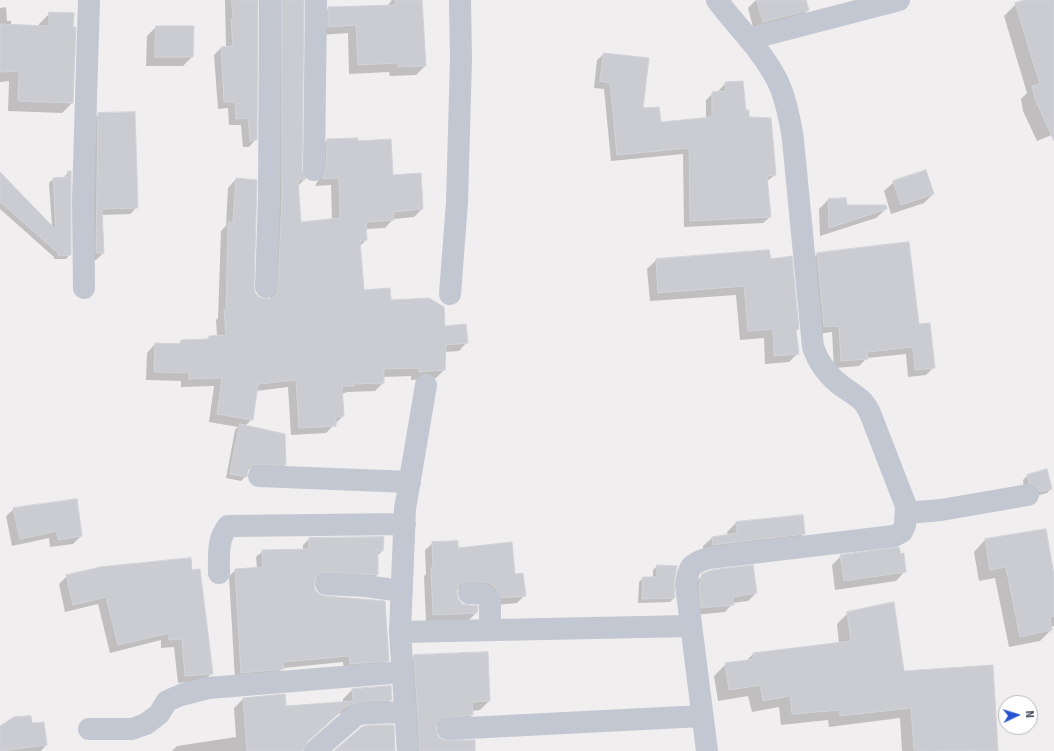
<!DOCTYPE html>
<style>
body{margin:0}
#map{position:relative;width:1054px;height:751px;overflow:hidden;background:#f0eeee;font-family:Signika,sans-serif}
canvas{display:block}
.north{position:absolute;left:998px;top:695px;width:40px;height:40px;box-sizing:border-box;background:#fff;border:1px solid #b5b8bd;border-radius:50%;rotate:86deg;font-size:11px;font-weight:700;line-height:16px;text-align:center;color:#474e5a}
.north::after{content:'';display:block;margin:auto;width:14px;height:18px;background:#2553d2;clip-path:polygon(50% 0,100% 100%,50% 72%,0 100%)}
</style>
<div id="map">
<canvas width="1054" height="751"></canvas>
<div class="north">N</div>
</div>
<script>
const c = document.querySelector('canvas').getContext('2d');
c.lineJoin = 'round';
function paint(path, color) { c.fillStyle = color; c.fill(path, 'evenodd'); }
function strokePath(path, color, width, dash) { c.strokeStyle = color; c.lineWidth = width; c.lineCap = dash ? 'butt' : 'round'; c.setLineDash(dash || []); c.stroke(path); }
paint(new Path2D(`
 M225 0H256V139L249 147H243L241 125H229L228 108 218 109 214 55 221 48 226 47Z
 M270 0H302L300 170 305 179 297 187 300 223 332 220 331 185 315 186 319 179V148L327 140 357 142 392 177 420 175 422 209 414 217 393 219 385 228 365 229 366 240 359 247 364 291 444 327 467 342 459 351 444 352V370L436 378 411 380V376L383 377V383L375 391 347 392 342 394 343 416 326 433 291 435 288 387 256 391 252 419 245 426 285 464 281 469H248L246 476 241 481 226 478 235 430 238 427 209 422 214 386 181 387V381L146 380 147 353 155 344 178 345 181 341 206 340 209 337 217 336 216 320 218 318 221 231 226 226 228 188 236 179 254 293 259 298 265 300H270Z
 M392 0H421L425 66 416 75 390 76 389 72 349 74 348 33 320 35V17L329 8 387 6Z
 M756 0H805L808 10 799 19 754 31 748 8Z
 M1029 0H1054V134L1037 141 1023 111 1021 99 1027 93 1004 16 1016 4Z
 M6 7 7 21H11V26L39 27V24L50 13 72 103 62 113 8 111 9 81 0 82V8Z
 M156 27H193L192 57 183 66H146L147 36Z
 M604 54 642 109 660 123 706 119V100L713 93H719V90L726 83 745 111 775 175 767 181 770 217 763 223 684 227 683 154 611 161 604 89 594 88 597 60Z
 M99 114 137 207 130 214 101 215 103 253 96 260H90L92 121Z
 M68 172 70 254 66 259H54V257L0 209V173L52 226 49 183 53 179 64 178Z
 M894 182 933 194 924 203 891 214 884 191Z
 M828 200 846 206 886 209 876 218 820 236 819 209Z
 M909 244 918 325 933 368 926 375 908 377 906 354 867 358 859 366 834 368 832 332 817 334 810 262 817 254Z
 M768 251 798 329 795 331 798 353 789 362 765 364 764 338 740 340 736 295 650 301 647 269 656 260Z
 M1047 471 1051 489 1047 493 1036 496 1024 487 1023 480 1027 476Z
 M14 509 81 536 73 544 50 547 49 538 12 546 6 516Z
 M802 516 804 534 795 542 704 553 703 546 712 538 728 535 727 532 736 523Z
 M383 538 382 551 377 556V575L370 581 319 577 314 579 313 584 314 590 388 660 382 667 344 670 343 662 283 668 276 675 235 679 229 576 236 570 257 568 256 557 263 551 303 550V545L309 539Z
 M985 540 1054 576V626L1051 627V630L1040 641 1009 647 995 578 979 581 974 552Z
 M433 543 457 549 514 575 525 595 517 603 495 605 476 589H457V599L462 604 476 613 469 620 426 622 424 576 426 574 425 550Z
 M841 556 905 571 896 581 835 590 832 565Z
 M190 560 212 673 204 681 178 683 174 647 161 648V640L110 653 98 604 65 612 59 584 67 576Z
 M657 566 673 583 674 598 670 602 638 603 639 582 643 578H653V570Z
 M702 576 756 593 748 601 733 603 725 612 694 615 693 584Z
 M848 613 903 672 992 666 997 751H902L900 718 829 727 828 720 781 725 779 707 752 712 748 696 718 701 714 676 726 664 746 661 753 654 839 644 837 624Z
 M414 656 489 701 480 710 472 711V715L463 724 435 727 437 737 442 741 474 751H411L405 665Z
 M352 690 391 699 382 709 356 710 338 714 304 744 302 751H172L177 746 236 737 234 708 243 699 285 707 343 702V699Z
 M31 725 46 745 41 751H0V727Z`), '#0003');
const building = new Path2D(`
 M232 0H258L257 140 250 141 248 118 236 119 235 102H224L221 47 233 46 231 19H233Z
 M282 0H304L302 170 306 179 298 180 301 222 340 218 339 178 323 179 326 170 327 139 358 138V141L391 139 393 175 421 173 423 209 393 212 394 220 366 222 367 240 360 241 364 290 390 288 391 300 429 298 444 307 445 326 466 324 468 343 446 345 445 370 419 372V368L384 369V383L354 384V386H342L344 416 336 417V426L299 428 296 380 258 384 253 420 217 414 222 378 189 379V373L154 372 155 343 181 344V340L209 339V336L226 335 224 310H226L228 222H233L236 178 257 180 254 287 255 293 259 297 265 299 272 298 277 293 278 287 282 198Z
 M395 0H422L426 66 398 67V63L358 65 356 25 328 27V7L396 5Z
 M757 0H806L809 10 763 22Z
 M1025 0H1054V141L1035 99 1032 86 1040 84 1015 3Z
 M49 12 74 13 73 27H76L73 103 18 101 19 71 0 72V24L49 26Z
 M156 26H194L193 57H155Z
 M604 53 649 58 643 108 659 107 661 122 712 117V92L726 91 725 82 743 81 746 110H749V117L771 118 776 175 767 176 771 217 690 221 689 148 617 155 610 83 600 81Z
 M135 112 138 208 102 209 104 253H96L98 113Z
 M926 170 934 194 901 205 893 181Z
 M68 171H71V255L62 256 58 255V253L0 202V172L56 230 53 178 68 177Z
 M846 198 847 205H886L887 209 829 228 828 199Z
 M909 242 919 324 930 323 935 368 915 370 913 347 867 352 868 359 841 361 839 326 824 327 817 253Z
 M769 250 771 259 792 256 799 329H796L799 354 774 356 773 329 748 331 744 286 658 293 656 259Z
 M240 424 285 434 286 465H254L248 470 247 477 230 474Z
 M1047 469 1052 489 1040 492 1037 487 1029 483 1027 475Z
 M77 499 82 536 58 540 57 531 20 539 13 508Z
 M803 515 805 534 713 545 712 537 737 533 736 522Z
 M1046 529 1054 575V616L1050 617 1052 630 1020 637 1006 567 990 570 985 539Z
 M384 537 383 551H378V575L326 572 320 573 316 577 314 584 315 590 319 594 325 596 385 601 389 661 350 664 349 656 283 662 284 669 241 673 235 569 263 567 262 550 309 549V538Z
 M458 541V548L512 542 515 574 523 573 526 596 502 598 498 591 491 584 484 582H464L458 586 457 592 458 598 462 604 478 606 477 613 433 615 431 568 433 567 432 542Z
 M899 547 901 554 904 553 906 572 844 581 840 555Z
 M191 558 192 570 200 569 213 674 185 676 182 639 169 640V633L118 645 106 597 73 605 66 575 100 567Z
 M657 565 677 566 674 583 675 598 642 599 643 577H657Z
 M753 565 757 593 733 597 734 605 701 608 699 585 702 574 712 570Z
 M894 602 904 671 993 665 998 751 914 750 911 708 840 716V710L792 714 790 696 763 701 760 685 729 690 725 663 754 659 753 653 851 641 847 612Z
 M488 652 490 701 472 702 473 715 442 718 437 723 436 729 438 736 443 740H475V751H420L414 655Z
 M391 686 392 700 366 701 348 705 307 742 303 751H247L243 698 285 694 286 706 353 701 352 689Z
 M31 716 32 723 44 722 47 745 0 751V726L14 717Z
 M369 725H394L395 751H334L362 727Z`);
paint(building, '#cbccd2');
strokePath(building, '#d2d3d9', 1);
strokePath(new Path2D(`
 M749 39 899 0
 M314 170 316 0
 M266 287 269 198 270 0
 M84 288 83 200 89 0
 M450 294 457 202 461 59 460 0
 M259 476 410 482
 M906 513 941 510 1028 495
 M219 573C219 557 217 539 228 526L405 524
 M326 584 365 586 402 591
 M469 593 483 594 490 600V630
 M400 632 690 626
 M89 729H132L146 724 159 714 167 701 181 695 208 688 403 672
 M448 729 702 716
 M315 751 356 715 368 713 406 712
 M408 751 400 632 405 509 426 385
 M707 751 686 585C689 566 690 564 709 558L894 536 902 532 905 525 906 506 870 413C868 409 865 403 861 400 856 395 849 391 843 387 829 377 819 364 813 347L793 140C790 119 786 97 776 78 761 49 736 26 717 0`), '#c2c7d2', 22);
</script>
